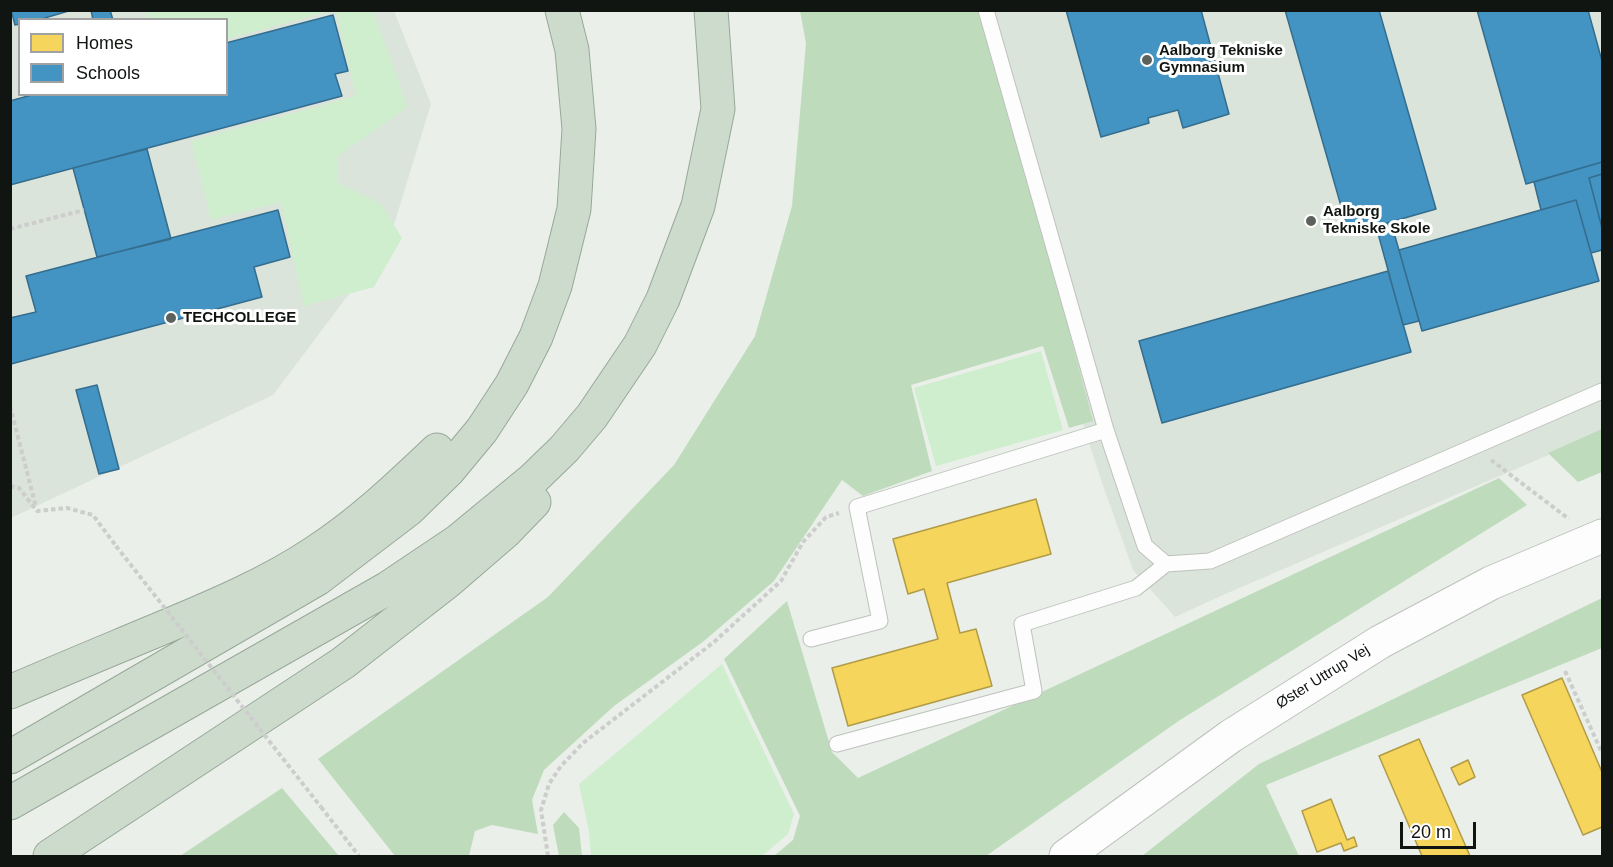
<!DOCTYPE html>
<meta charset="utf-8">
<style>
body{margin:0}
#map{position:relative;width:1613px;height:867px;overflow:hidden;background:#eaefea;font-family:Arial,sans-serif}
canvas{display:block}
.frame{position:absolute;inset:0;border:12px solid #111511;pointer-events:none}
.legend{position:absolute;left:18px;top:18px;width:210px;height:78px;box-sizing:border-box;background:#fff;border:2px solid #a0a1a0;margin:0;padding:8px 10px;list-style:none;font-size:18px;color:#111511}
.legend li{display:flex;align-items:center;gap:12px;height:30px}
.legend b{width:30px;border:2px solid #a0a1a0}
.scale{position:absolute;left:1400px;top:822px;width:76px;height:27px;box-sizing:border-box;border:3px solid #111511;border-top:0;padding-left:8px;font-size:18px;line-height:21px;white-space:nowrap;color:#111511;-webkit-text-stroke:4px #fff;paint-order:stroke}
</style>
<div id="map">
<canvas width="1613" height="867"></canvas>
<div class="frame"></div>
<ul class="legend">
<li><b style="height:16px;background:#f6d55c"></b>Homes</li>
<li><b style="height:16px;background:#4393c3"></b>Schools</li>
</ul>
<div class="scale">20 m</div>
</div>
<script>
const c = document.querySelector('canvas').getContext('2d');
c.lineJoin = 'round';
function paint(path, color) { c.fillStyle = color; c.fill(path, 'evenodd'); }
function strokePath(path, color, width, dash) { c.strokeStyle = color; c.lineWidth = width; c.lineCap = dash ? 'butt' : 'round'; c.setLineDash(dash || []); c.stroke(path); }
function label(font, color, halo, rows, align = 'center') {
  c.font = font + ' Arial,sans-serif'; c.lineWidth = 6; c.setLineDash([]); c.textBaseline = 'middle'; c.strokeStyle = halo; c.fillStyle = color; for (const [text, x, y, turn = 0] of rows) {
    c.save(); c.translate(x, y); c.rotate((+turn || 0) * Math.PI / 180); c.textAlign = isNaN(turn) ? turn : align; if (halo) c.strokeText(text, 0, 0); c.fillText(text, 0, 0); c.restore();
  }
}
paint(new Path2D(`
 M10 11H394L431 104 389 241 273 395 11 518ZM20 20H226V94H20Z
 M951 11H1602V432L1223 595 1175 617 1133 570 1100 477Z`), '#dbe4da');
paint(new Path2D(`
 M145 11V10L329 11 227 39 226 20 147 19Z
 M336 11H373L408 107 338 156V183L381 204 402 238 374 287 304 306 281 202 211 220 191 141 356 96Z
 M1041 351 1063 430 936 466 914 388Z
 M722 664 794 814 788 834 762 856H591L589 832 579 784Z`), '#cfeecd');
paint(new Path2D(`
 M800 11H984L1093 421 1069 428 1043 346 911 385 932 471 863 496 842 480 774 581 704 641 614 706 544 770 532 800 538 834 492 825 475 831 469 856H395L318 759 548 597 674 465 755 336 792 206 806 43Z
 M1602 429V472L1578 482 1548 453Z
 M1499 478 1527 505 1180 720 986 856H774L793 840 800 816 724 659 787 601 832 752 858 778Z
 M1602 598V648L1266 785 1299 856H1142L1259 764Z
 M282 788 339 856H180Z
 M564 812 579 828 582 856H559L553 825Z`), '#bedcbc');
const homes = new Path2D(`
 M1036 499 1051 554 947 583 960 633 976 629 992 686 848 726 832 668 938 639 924 589 908 594 893 539Z
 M1562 678 1602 772V827L1583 835 1522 695Z
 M1419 739 1470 856H1422L1379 756Z
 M1468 760 1475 777 1459 785 1451 768Z
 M1331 799 1347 840 1354 837 1357 846 1344 851 1341 843 1317 852 1302 811Z`);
paint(homes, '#f6d55c');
strokePath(homes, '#b19b46', 1.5);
const schools = new Path2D(`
 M11 10H72L38 20H20V24L15 25Z
 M91 10H110L113 20H93Z
 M1066 10H1201L1229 114 1183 128 1178 110 1148 118 1149 123 1101 137Z
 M1285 10H1379L1436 209 1349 234Z
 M1477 10H1588L1602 61V162L1526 184Z
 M333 15 348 71 335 74 342 96 10 185V101L35 94H226V43Z
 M147 149 171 239 97 257 73 168Z
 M1602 162V174L1589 178 1602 228V250L1591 253 1576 200 1541 210 1534 182Z
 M1602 174V228L1589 178Z
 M1576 200 1599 281 1422 331 1399 250Z
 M278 210 290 257 254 267 262 297 11 364 10 318 36 312 26 276Z
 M1391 222 1419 321 1403 325 1376 226Z
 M1388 271 1411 352 1162 423 1139 341Z
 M97 385 119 469 99 474 76 390Z`);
paint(schools, '#4393c3');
strokePath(schools, '#346d8e', 1.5);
const lane = new Path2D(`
 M986 10 1106 430 1145 546 1166 564 1210 561 1602 391
 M811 639 880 621 857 507 1106 430
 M837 744 1034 691 1022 624 1136 588 1166 564`);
const secondary = new Path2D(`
 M1066 856 1231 736 1380 642 1491 583 1602 536`);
const highway = new Path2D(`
 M10 692C61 670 112 649 162 628 215 606 267 584 314 553 359 524 398 487 437 450
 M10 757 317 579 409 509 448 471 482 430 512 384 536 337 555 286 574 209 579 129 572 50 562 10
 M10 803 388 588 458 541 532 480 564 449 592 416 640 345 663 299 698 206 718 109 711 10
 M50 856 343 663 447 582 505 532 534 502`);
strokePath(lane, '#bec2bd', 17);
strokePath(secondary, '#bec2bd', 35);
strokePath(highway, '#98a897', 35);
strokePath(new Path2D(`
 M10 229 84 210
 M10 406 36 507
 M1491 460 1569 519
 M10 486 19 488 37 511 67 508 93 515 116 546
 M1565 671 1602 753
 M321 807 359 856
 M548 856 541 810 549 784 561 766 583 743 714 642 781 581 803 542 826 517 839 513`), '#cccdcc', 4, [4.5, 3]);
strokePath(lane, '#fcfdfc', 15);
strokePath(secondary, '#fcfdfc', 33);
strokePath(highway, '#cddbcd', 33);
strokePath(new Path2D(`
 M116 546 321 807`), '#cccdcc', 4, [4.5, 3]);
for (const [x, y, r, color] of [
 [1147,60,6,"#5d615d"],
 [1311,221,6,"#5d615d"],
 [171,318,6,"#5d615d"]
]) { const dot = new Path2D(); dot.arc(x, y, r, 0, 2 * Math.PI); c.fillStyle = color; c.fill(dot); strokePath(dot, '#fff', 2); }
label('bold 15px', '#111511', '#fff', [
 ["Aalborg Tekniske",1159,51],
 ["Gymnasium",1159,68],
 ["Aalborg",1323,212],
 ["Tekniske Skole",1323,229],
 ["TECHCOLLEGE",183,318]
], 'left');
label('15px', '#111511', '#fff', [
 ["Øster Uttrup Vej",1323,677,-32]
]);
</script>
